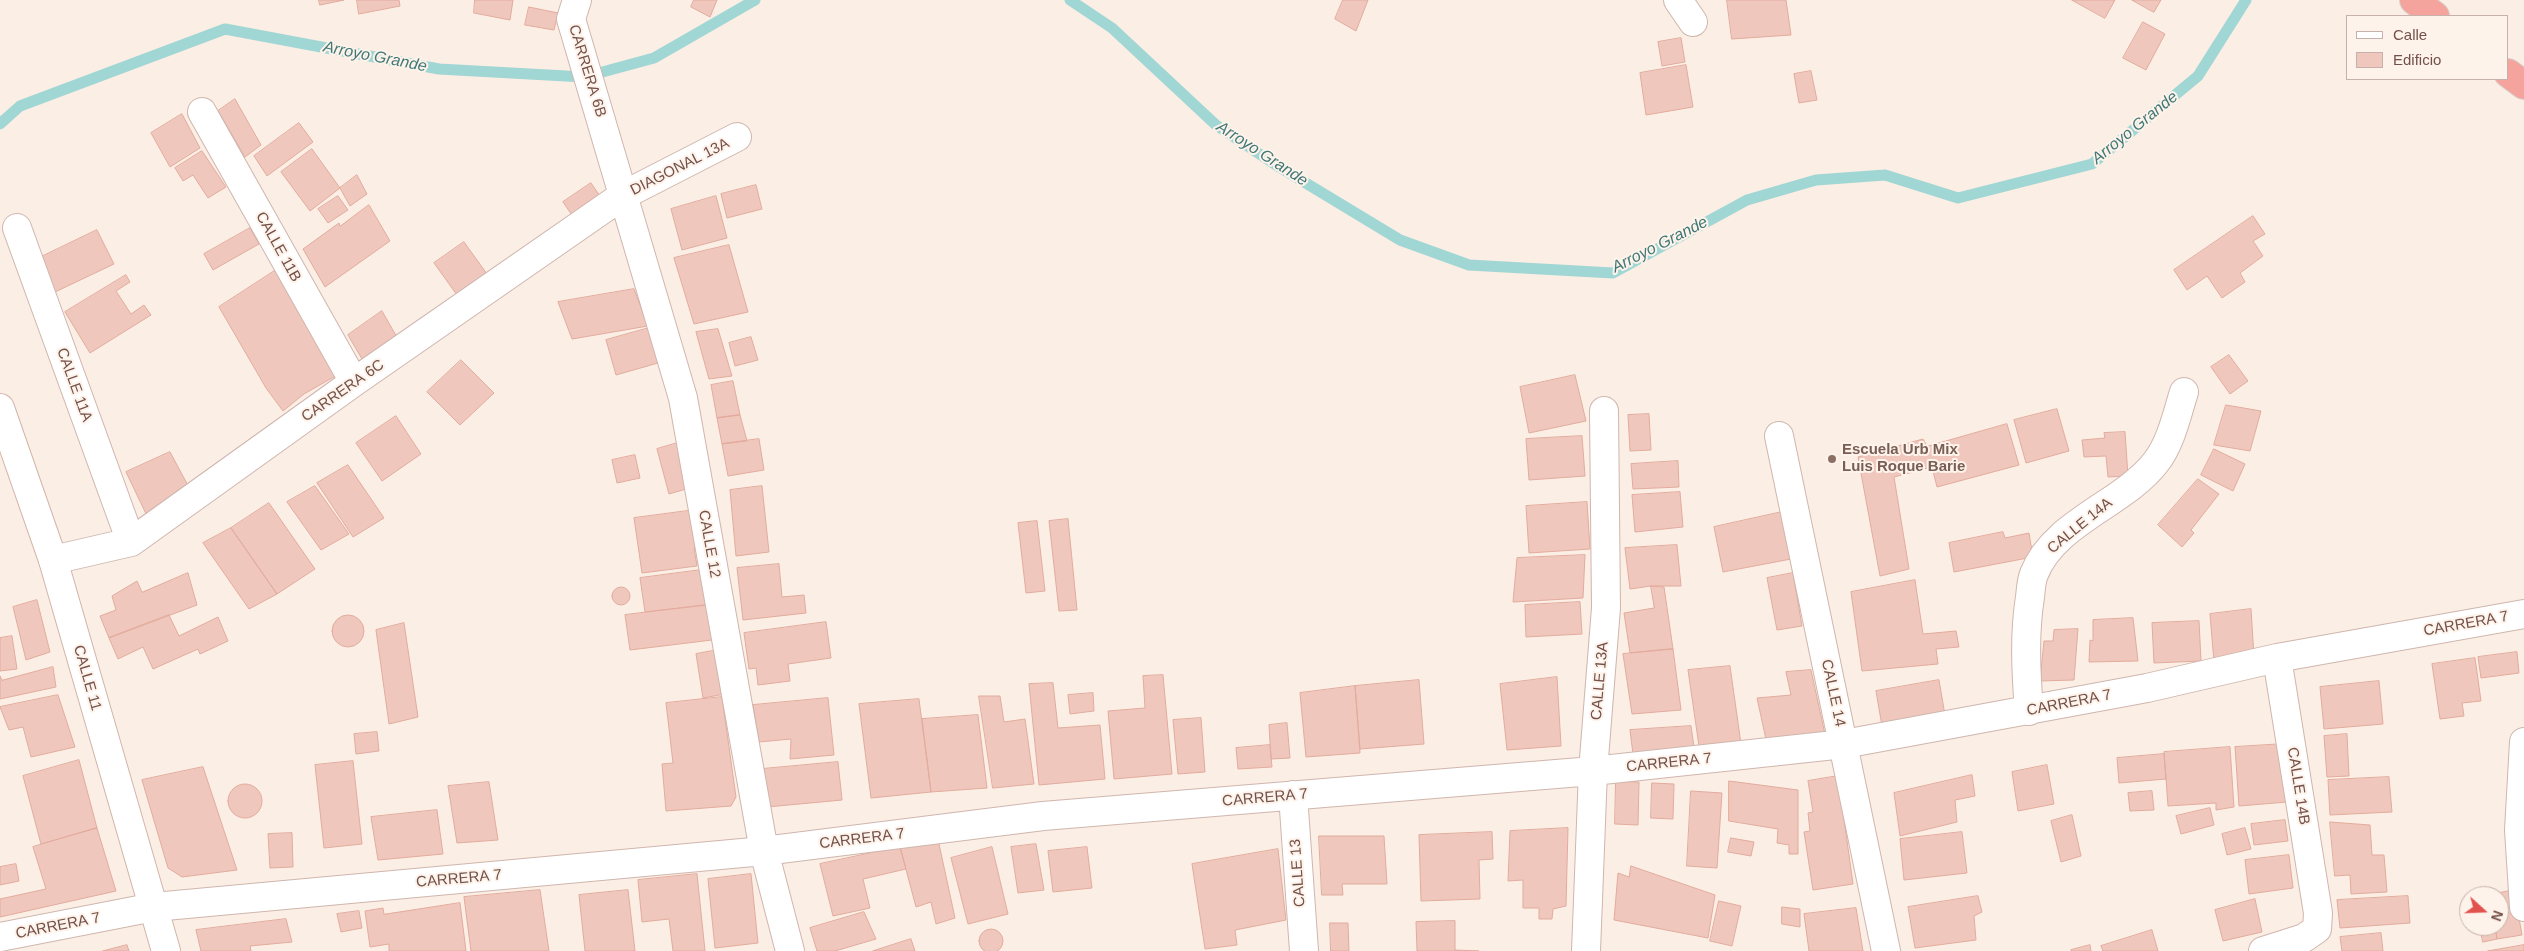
<!DOCTYPE html>
<style>
body{margin:0}
#map{position:relative;width:2524px;height:951px;overflow:hidden;background:#fbeee4;font-family:Arial,sans-serif}
canvas{display:block}
.legend{position:absolute;left:2346px;top:15px;width:162px;height:65px;box-sizing:border-box;background:#fef3ea;border:1px solid #c6b2aa;margin:0;padding:6px 9px;list-style:none;font-size:15px;color:#73514a}
.legend li{display:flex;align-items:center;gap:10px;height:25px}
.legend b{width:25px;border:1px solid #c6b2aa}
.north{position:absolute;left:2459px;top:886px;width:50px;height:50px;box-sizing:border-box;background:#fef3ea;border:1px solid #c6b2aa;border-radius:50%;rotate:110deg;font-size:14px;font-weight:700;line-height:20px;text-align:center;color:#73514a}
.north::after{content:'';display:block;margin:auto;width:18px;height:22px;background:#e2524d;clip-path:polygon(50% 0,100% 100%,50% 72%,0 100%)}
</style>
<div id="map">
<canvas width="2524" height="951"></canvas>
<ul class="legend">
<li><b style="height:6px;background:#fff"></b>Calle</li>
<li><b style="height:14px;background:#f0c7bc"></b>Edificio</li>
</ul>
<div class="north">N</div>
</div>
<script>
const c = document.querySelector('canvas').getContext('2d');
c.lineJoin = 'round';
function strokePath(path, color, width, dash) { c.strokeStyle = color; c.lineWidth = width; c.lineCap = dash ? 'butt' : 'round'; c.setLineDash(dash || []); c.stroke(path); }
function paint(path, color) { c.fillStyle = color; c.fill(path, 'evenodd'); }
function label(font, color, halo, rows, align = 'center') {
  c.font = font + ' Arial,sans-serif'; c.lineWidth = 4; c.setLineDash([]); c.textBaseline = 'middle'; c.strokeStyle = halo; c.fillStyle = color; for (const [text, x, y, turn = 0] of rows) {
    c.save(); c.translate(x, y); c.rotate((+turn || 0) * Math.PI / 180); c.textAlign = isNaN(turn) ? turn : align; if (halo) c.strokeText(text, 0, 0); c.fillText(text, 0, 0); c.restore();
  }
}
strokePath(new Path2D(`
 M1070 0 1112 28 1216 125 1276 165 1400 240 1469 265 1613 273 1747 200 1816 180 1885 175 1958 198 2092 164 2198 76 2246 0
 M0 124 20 106 225 29 439 69 584 77 654 58 755 0`), '#a0d6d4', 11);
const building = new Path2D(`
 M319 0H344L320 5Z
 M357 0H399L400 6 359 14Z
 M475 0H513L510 20 474 13Z
 M694 0H717L710 17 691 7Z
 M1343 0H1368L1356 31 1335 19Z
 M1727 0H1786L1791 35 1732 39Z
 M2072 0H2115L2105 18Z
 M2132 0H2161L2154 12Z
 M529 7 558 13 554 30 525 25Z
 M2143 22 2165 34 2146 70 2123 58Z
 M1681 38 1685 62 1662 66 1658 42Z
 M1686 65 1693 107 1646 115 1640 73Z
 M1811 71 1817 100 1799 103 1794 74Z
 M235 99 261 145 245 157 218 111Z
 M182 114 200 148 170 167 151 133Z
 M299 123 313 142 267 176 254 156Z
 M312 149 340 188 310 211 281 172Z
 M202 151 226 187 208 198 193 175 183 181 175 168Z
 M357 175 367 194 350 206 340 188Z
 M591 183 604 202 576 221 563 202Z
 M756 185 762 209 727 218 721 194Z
 M338 196 348 210 328 223 318 209Z
 M716 196 727 238 682 250 671 209Z
 M369 205 390 241 325 287 303 249 339 223 340 226Z
 M2253 216 2265 234 2253 241 2263 256 2240 273 2245 282 2222 298 2207 276 2187 290 2174 270Z
 M250 228 259 244 213 270 204 254Z
 M97 230 114 264 55 292 39 258Z
 M464 242 492 281 462 302 434 263Z
 M729 245 748 312 694 324 674 258Z
 M276 270 339 374 304 394 283 411 266 388 219 307Z
 M126 275 130 282 116 291 131 314 144 305 151 315 90 353 65 312Z
 M634 289 648 326 572 339 558 302Z
 M382 311 402 346 369 371 348 335Z
 M649 328 658 363 616 375 606 340Z
 M718 329 732 376 709 379 696 332Z
 M751 337 758 360 735 366 729 343Z
 M2229 355 2248 381 2230 394 2211 367Z
 M461 360 494 393 460 425 427 392Z
 M1575 375 1586 421 1529 433 1520 387Z
 M733 381 740 415 717 418 711 385Z
 M2226 405 2261 411 2250 451 2214 445Z
 M2057 409 2069 451 2026 463 2014 420Z
 M1649 414 1651 450 1630 451 1628 415Z
 M740 415 747 441 722 444 717 418Z
 M396 416 421 454 382 481 356 443Z
 M2007 424 2019 465 1937 487 1932 467 1894 477 1909 569 1880 576 1858 457 1923 439 1927 446Z
 M2125 432 2128 476 2108 477 2106 456 2084 457 2082 440 2105 438 2104 433Z
 M1582 436 1585 476 1529 480 1526 439Z
 M759 439 764 470 728 476 722 444Z
 M681 442 693 487 669 494 657 449Z
 M2214 449 2245 464 2233 491 2201 475Z
 M170 452 192 493 149 520 126 472Z
 M635 455 640 478 617 483 612 460Z
 M1678 461 1679 487 1633 489 1631 464Z
 M348 465 384 518 353 537 317 483Z
 M2198 479 2219 494 2191 530 2194 533 2182 547 2158 525Z
 M315 486 349 534 321 550 287 502Z
 M762 486 769 552 736 556 730 490Z
 M1680 492 1683 527 1635 532 1632 495Z
 M1587 502 1590 549 1529 553 1526 506Z
 M269 503 315 569 277 594 231 528Z
 M695 510 700 547 694 548 697 566 642 573 634 518Z
 M1782 512 1791 559 1723 572 1714 527Z
 M1068 519 1077 610 1059 611 1049 521Z
 M1037 521 1045 591 1026 593 1018 523Z
 M231 528 277 594 249 609 203 543Z
 M2003 532 2005 538 2029 533 2033 557 1954 572 1949 543Z
 M1677 545 1681 586H1651L1630 589 1625 548Z
 M1585 555 1583 598 1513 602 1517 558Z
 M779 564 782 597 804 595 806 613 743 620 737 568Z
 M701 570 707 605 645 612 640 578Z
 M188 573 197 605 109 638 100 616 116 610 112 596 137 581 142 592Z
 M1793 573 1802 626 1777 630 1767 578Z
 M1915 580 1923 634 1956 631 1959 647 1936 649 1938 664 1862 671 1851 592Z
 M1651 586 1664 587 1673 649 1630 653 1624 613 1654 608Z
 M612 596a9 9 0 1 1 18 0a9 9 0 1 1-18 0Z
 M37 600 50 652 26 660 13 607Z
 M1580 602 1582 634 1526 637 1525 605Z
 M707 605 712 640 630 650 625 615Z
 M2251 609 2254 657 2214 662 2210 614Z
 M169 615 179 636 218 617 228 641 200 654 198 649 153 669 143 647 118 659 109 638Z
 M332 631a16 16 0 1 1 32 0a16 16 0 1 1-32 0Z
 M2133 618 2138 661 2089 662 2090 640 2093 641V620Z
 M2199 621 2201 661 2154 663 2152 623Z
 M826 622 831 658 788 664 790 681 758 685 756 668 749 669 744 633Z
 M404 623 418 717 389 724 376 630Z
 M2078 629 2074 680 2040 681 2044 641H2053L2054 630Z
 M12 636 17 669 0 671V638Z
 M1673 649 1681 710 1632 714 1623 654Z
 M718 650 725 694 703 698 696 654Z
 M2517 652 2519 673 2481 678 2478 657Z
 M2475 658 2481 701 2462 703 2464 716 2440 719 2432 664Z
 M1730 666 1741 744 1699 746 1688 670Z
 M53 667 56 687 0 699V676L2 680Z
 M1811 670 1826 739 1767 744 1757 698 1791 695 1786 672Z
 M1163 675 1172 774 1114 779 1108 711 1145 708 1143 676Z
 M1557 677 1561 746 1507 750 1500 684Z
 M1419 680 1424 744 1360 749 1355 686Z
 M1939 680 1946 721 1883 732 1876 691Z
 M2379 681 2383 724 2324 729 2320 687Z
 M1053 683 1058 728 1100 725 1105 779 1039 785 1029 684Z
 M1355 686 1360 753 1306 757 1300 693Z
 M1093 693 1094 711 1070 714 1068 695Z
 M58 695 75 747 31 757 23 727 9 730 0 707Z
 M979 696H1000L1004 722 1025 719 1034 784 993 788Z
 M722 697 736 797 731 806 666 811 662 764 673 763 666 703Z
 M828 698 834 755 790 759 791 739 759 742 753 705Z
 M919 699 931 792 871 798 859 704Z
 M978 715 987 788 931 792 922 719Z
 M1201 718 1205 772 1178 774 1173 720Z
 M1287 723 1290 758 1271 759 1269 725Z
 M1691 726 1694 747 1633 754 1630 730Z
 M377 732 379 751 356 754 354 734Z
 M2347 734 2349 776 2327 777 2324 736Z
 M2284 744 2287 802 2239 806 2235 747Z
 M1270 745 1272 767 1238 769 1236 748Z
 M2230 747 2234 807 2216 810V803L2168 806 2164 752Z
 M2164 754 2166 779 2119 783 2117 758Z
 M79 760 97 828 41 844 23 776Z
 M353 761 362 844 324 848 315 765Z
 M838 762 842 800 767 807 762 769Z
 M2047 765 2054 804 2018 811 2012 772Z
 M203 767 237 870 182 877 168 868 142 780Z
 M1972 775 1975 796 1955 800 1957 822 1900 836 1894 793Z
 M1838 776 1853 884 1813 890 1804 832 1810 831 1808 813 1813 812 1808 781Z
 M2389 777 2392 812 2330 815 2328 780Z
 M1616 781 1639 782 1638 825 1615 824Z
 M1729 781 1798 790V854H1789V845L1777 843 1778 829 1729 821Z
 M489 782 498 840 457 843 448 786Z
 M1652 783 1674 784 1673 819 1651 818Z
 M228 801a17 17 0 1 1 34 0a17 17 0 1 1-34 0Z
 M1691 791 1722 793 1717 868 1687 866Z
 M2152 791 2154 810 2130 811 2128 793Z
 M2210 808 2214 825 2181 834 2176 816Z
 M437 810 443 854 378 860 371 817Z
 M2072 815 2081 856 2061 862 2051 821Z
 M2285 820 2288 841 2254 845 2251 824Z
 M2330 822 2370 825 2372 855H2384L2387 892 2351 894 2350 875 2335 876Z
 M97 828 116 891 0 917V899L46 889 33 847Z
 M1568 828 1566 906 1553 909 1552 919H1539V908H1523V880L1508 881 1510 831Z
 M2245 828 2251 849 2227 855 2222 834Z
 M1492 832 1493 859 1479 860 1480 899 1421 901 1419 835Z
 M1962 832 1967 873 1904 880 1900 839Z
 M292 833 293 867 270 868 268 834Z
 M1319 836H1384L1387 884H1342L1343 895H1322Z
 M1731 838 1754 842 1751 856 1728 852Z
 M939 844 955 918 936 924 931 902 916 907 900 847Z
 M1036 844 1044 890 1018 893 1011 847Z
 M900 847 906 869 863 879 870 908 833 916 820 864Z
 M992 847 1008 914 968 924 951 858Z
 M1087 847 1092 888 1053 892 1048 851Z
 M1278 849 1286 920 1235 930 1237 945 1205 949 1192 864Z
 M2289 855 2293 888 2249 894 2245 860Z
 M16 864 19 881 0 885V867Z
 M1631 866 1715 895 1708 938 1614 920 1618 873 1629 877Z
 M697 874 705 951H673L669 919 642 922 638 880Z
 M751 874 758 943 715 948 708 879Z
 M540 890 549 951H471L464 897Z
 M628 890 635 951H585L579 895Z
 M2514 890 2522 935 2497 939 2495 926H2499V896L2489 895Z
 M1978 896 1982 912 1974 916 1976 940 1915 948 1908 907Z
 M2408 896 2410 923 2340 928 2337 900Z
 M2255 899 2262 932 2223 941 2215 910Z
 M1719 901 1741 906 1732 946 1710 941Z
 M460 903 466 951H389V944L370 947 365 911 383 908 384 914Z
 M1782 907 1800 909V927L1782 924Z
 M1856 908 1863 951H1809L1804 914Z
 M359 911 362 928 341 932 337 914Z
 M864 912 876 939 835 951H817L810 928Z
 M286 919 292 942 250 946 251 951H201L196 930Z
 M1455 921V950L1479 951H1417L1416 922Z
 M1330 923H1348L1349 951H1331Z
 M2480 926H2495L2497 939 2483 942Z
 M979 941a12 12 0 1 1 24 0a12 12 0 1 1-24 0Z
 M2152 930 2158 951H2103L2101 946Z
 M2381 933 2383 951H2342L2340 937Z
 M911 939 915 951H873Z
 M127 945 129 951H103Z
 M2090 945 2091 951H2072L2071 950Z
 M2524 945V951H2488Z`);
paint(building, '#f0c7bc');
strokePath(building, '#e2ab9d', 1);
const street = new Path2D(`
 M577 0 571 19 683 398 764 851 790 951
 M1678 0 1693 22
 M202 112 354 382
 M17 228 131 542
 M1779 436 1886 951
 M53 560 131 542 354 382 622 196 737 137
 M2029 711C2026 672 2024 635 2030 597 2031 590 2031 581 2034 574 2054 522 2124 504 2156 462 2171 443 2177 414 2184 392
 M2524 742 2519 830 2524 907
 M1293 795 1304 951
 M0 937 154 907 764 851 1043 816 1593 771 1844 744 2147 688 2277 658 2524 614
 M1586 951 1593 771 1606 608 1604 411
 M2263 951 2304 938 2317 929 2318 913 2277 658`);
const secondary = new Path2D(`
 M0 408 53 560 166 951`);
const highway = new Path2D(`
 M2414 0 2435 16
 M2508 73 2524 85`);
strokePath(street, '#cfb6ae', 30);
strokePath(secondary, '#d1b5ab', 30);
strokePath(highway, '#d8cecc', 30);
strokePath(street, '#fff', 28);
strokePath(secondary, '#fff', 28);
strokePath(highway, '#f4a39d', 28);
for (const [x, y, r, color] of [
 [1832,459,5,"#8d6e63"]
]) { const dot = new Path2D(); dot.arc(x, y, r, 0, 2 * Math.PI); c.fillStyle = color; c.fill(dot); strokePath(dot, '#fef3ea', 2); }
label('15px', '#73514a', '#fef3ea', [
 ["CARRERA 6B",587,71,73],
 ["DIAGONAL 13A",680,167,-27],
 ["CALLE 11B",278,247,61],
 ["CALLE 11A",74,385,70],
 ["CARRERA 6C",343,391,-35],
 ["CALLE 14A",2080,526,-39],
 ["CALLE 12",709,544,80],
 ["CARRERA 7",2466,624,-10],
 ["CALLE 11",87,678,74],
 ["CALLE 13A",1600,681,-85],
 ["CALLE 14",1833,693,78],
 ["CARRERA 7",2069,703,-11],
 ["CARRERA 7",1669,763,-6],
 ["CALLE 14B",2298,786,81],
 ["CARRERA 7",1265,798,-5],
 ["CARRERA 7",862,839,-7],
 ["CALLE 13",1298,873,-94],
 ["CARRERA 7",459,879,-5],
 ["CARRERA 7",58,926,-11]
]);
label('bold 15px', '#785e54', '#fef3ea', [
 ["Escuela Urb Mix",1842,450],
 ["Luis Roque Barie",1842,467]
], 'left');
label('italic 16px', '#3f7877', '#fef3ea', [
 ["Arroyo Grande",375,57,11],
 ["Arroyo Grande",2135,128,-39],
 ["Arroyo Grande",1262,154,33],
 ["Arroyo Grande",1660,245,-27]
]);
</script>
